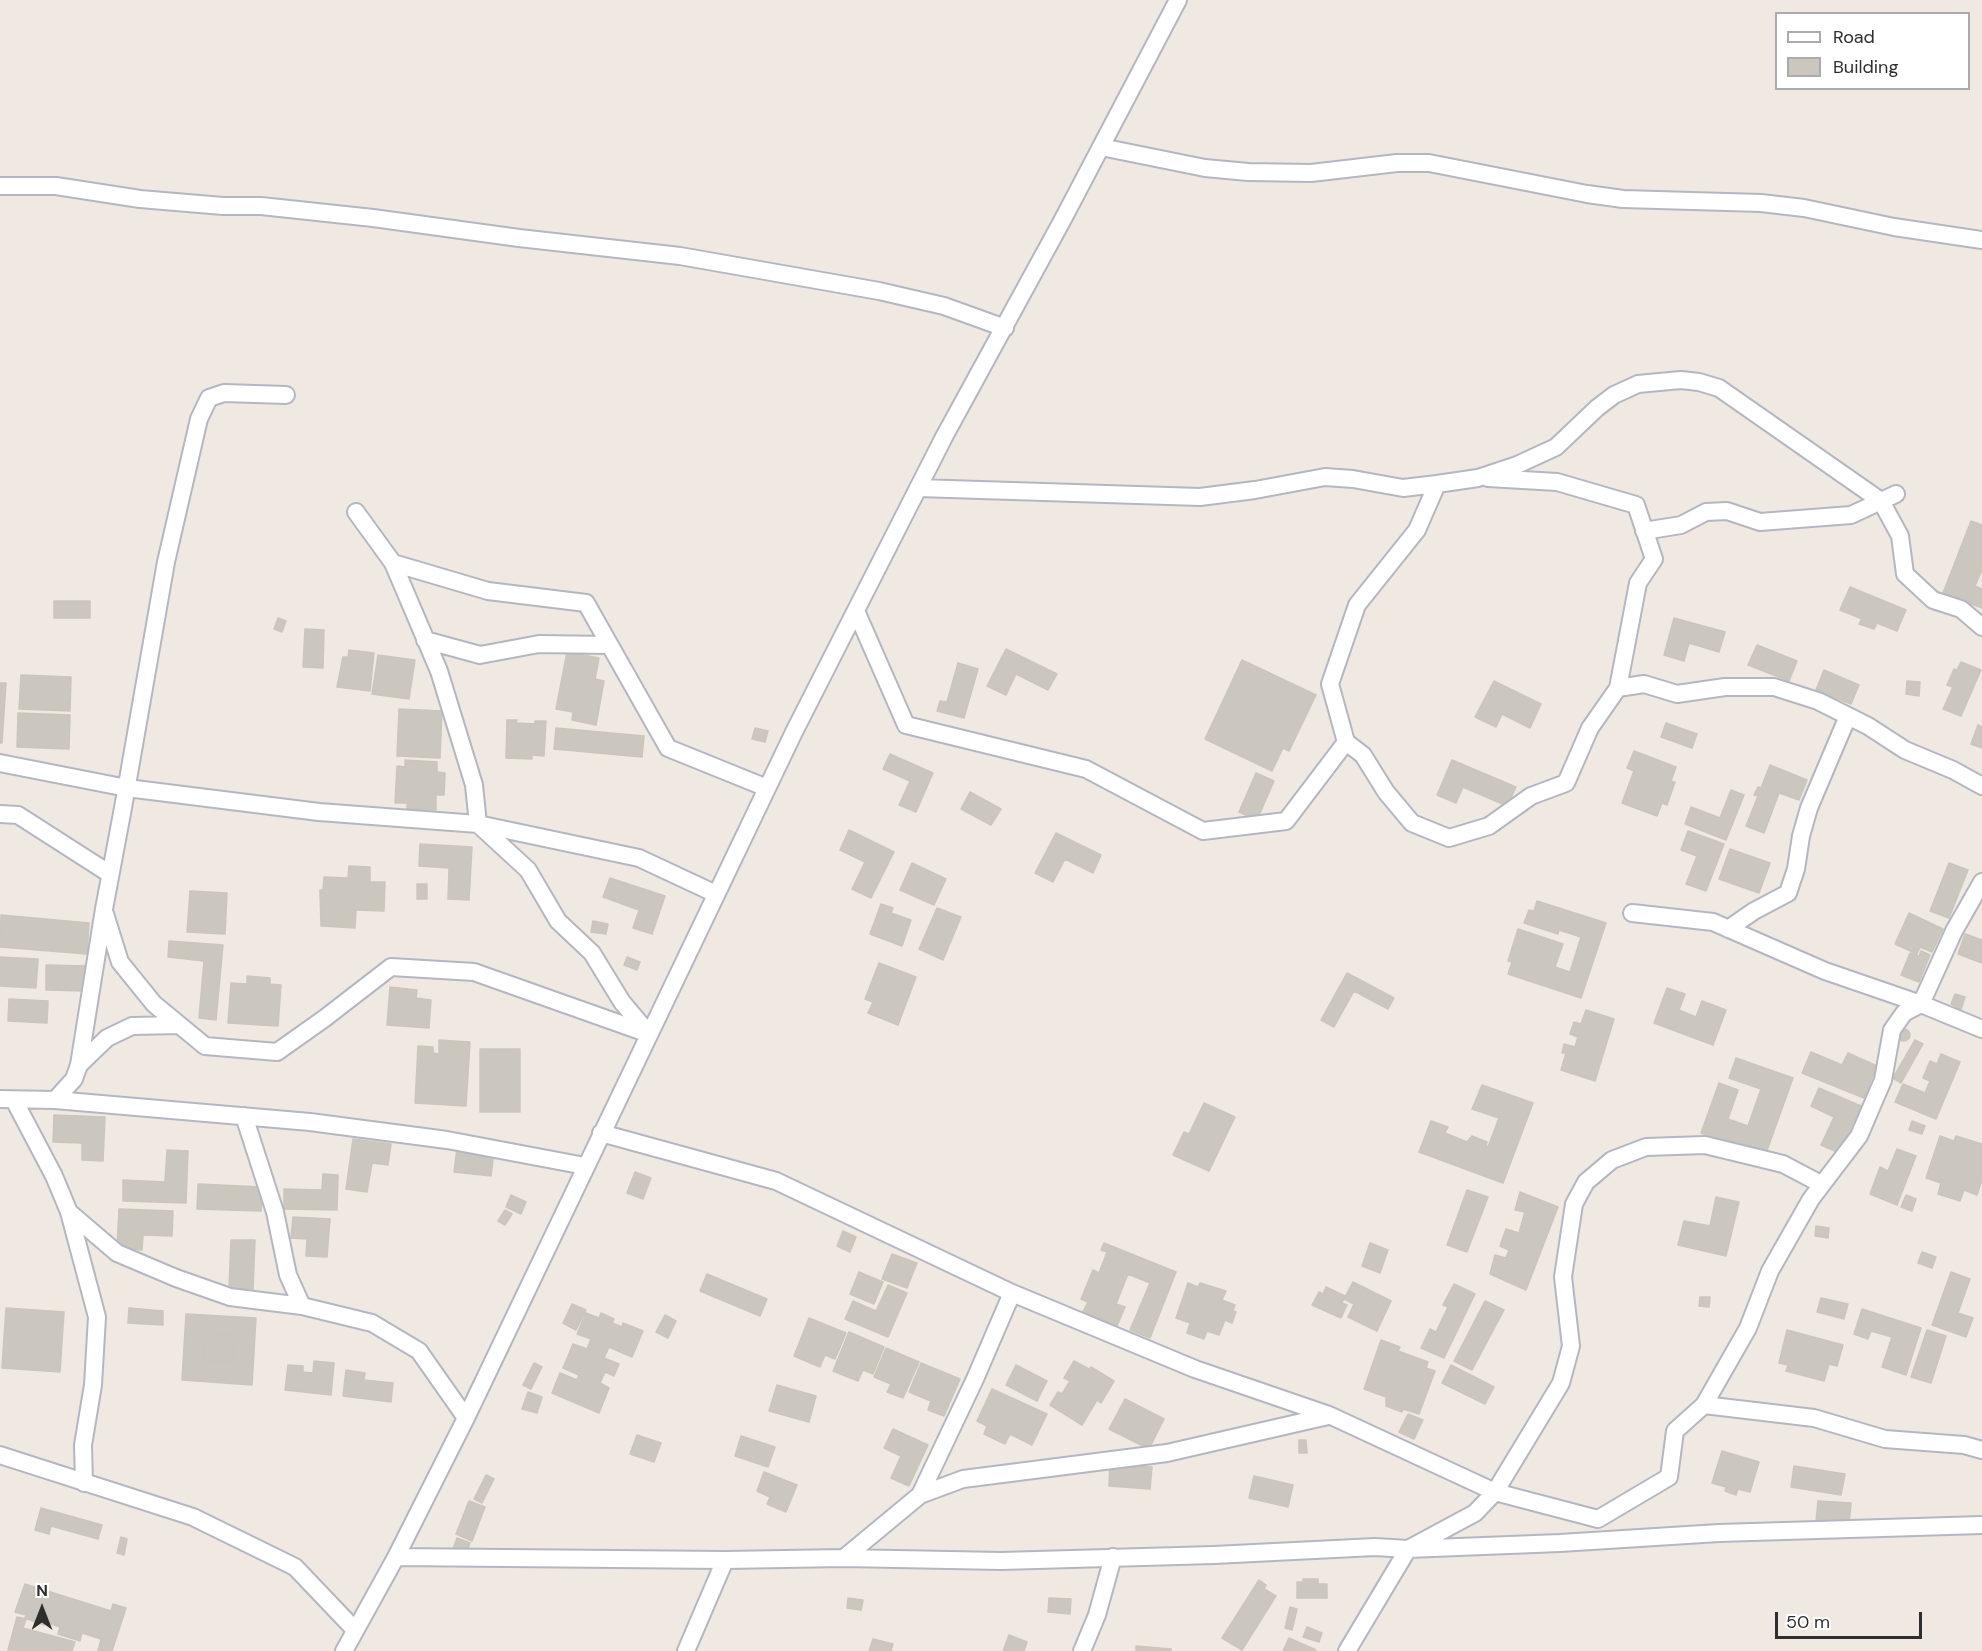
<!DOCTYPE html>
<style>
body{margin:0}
#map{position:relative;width:1982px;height:1651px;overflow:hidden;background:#efe9e1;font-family:"DM Sans",sans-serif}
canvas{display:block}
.legend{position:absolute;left:1775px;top:12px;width:195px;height:78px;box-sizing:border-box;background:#fff;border:2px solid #ababab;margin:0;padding:8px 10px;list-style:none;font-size:18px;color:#2e2e2e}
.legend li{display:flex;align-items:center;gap:12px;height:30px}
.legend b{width:30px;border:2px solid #ababab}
.north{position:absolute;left:12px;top:1579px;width:60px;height:60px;-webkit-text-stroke:4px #fff;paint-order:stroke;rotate:0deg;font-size:16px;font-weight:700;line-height:24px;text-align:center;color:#2e2e2e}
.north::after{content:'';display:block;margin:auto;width:21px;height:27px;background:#2e2e2e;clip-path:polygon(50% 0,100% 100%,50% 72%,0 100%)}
.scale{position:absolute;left:1775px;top:1612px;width:147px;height:27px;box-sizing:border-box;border:3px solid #2e2e2e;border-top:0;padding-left:8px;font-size:18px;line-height:21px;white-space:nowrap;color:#2e2e2e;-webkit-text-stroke:4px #fff;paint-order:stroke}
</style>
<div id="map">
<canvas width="1982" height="1651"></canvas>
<ul class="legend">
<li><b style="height:8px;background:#fff"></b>Road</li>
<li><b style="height:16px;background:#cbc7bf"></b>Building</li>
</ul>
<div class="north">N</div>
<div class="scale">50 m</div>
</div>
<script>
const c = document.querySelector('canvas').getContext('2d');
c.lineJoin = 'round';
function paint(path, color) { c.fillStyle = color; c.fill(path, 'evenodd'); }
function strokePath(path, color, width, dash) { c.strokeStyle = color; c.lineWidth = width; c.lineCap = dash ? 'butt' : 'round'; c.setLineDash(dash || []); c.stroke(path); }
const building = new Path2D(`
 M1971 521 1982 525V570L1975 586 1982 589V608L1943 593Z
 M1850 587 1906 610 1897 631 1877 623 1874 629 1859 624 1862 619 1840 610Z
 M54 601H90V618H54Z
 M278 618 286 621 282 632 274 629Z
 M1674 618 1725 632 1719 652 1689 643 1684 661 1664 655Z
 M305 629 324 630 323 668 303 667Z
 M1757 645 1797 661 1789 681 1748 665Z
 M1006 649 1057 674 1048 690 1016 674 1006 695 987 686Z
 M349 650 374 653 370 691 337 687 343 657H348Z
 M567 652 599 658 595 679 604 681 596 725 572 720 573 712 556 709Z
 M378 655 415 660 409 699 372 694Z
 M1242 660 1316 695 1289 751 1283 748 1272 771 1205 739Z
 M1961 662 1981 670 1961 716 1943 709 1953 687 1947 685 1954 669 1957 670Z
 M958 663 978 669 964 718 937 711 940 701 947 702Z
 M1824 670 1859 685 1851 704 1816 690Z
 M21 675 71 677 70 711 19 709Z
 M1494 681 1541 704 1530 728 1502 714 1496 727 1475 717Z
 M1907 681 1920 682 1919 696 1906 694Z
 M0 683H6L2 743H0Z
 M399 709 442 711 440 758 397 756Z
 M18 713 70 715 69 749 17 747Z
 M507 720H517L516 723 535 724V721H546L544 756 532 755V759L506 758Z
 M1666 723 1697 734 1692 748 1661 737Z
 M1978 725 1982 727V748L1971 744Z
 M556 728 644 736 642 757 554 749Z
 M755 728 768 731 765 742 752 739Z
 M1634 751 1676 767 1671 781 1675 782 1667 805 1662 803 1657 816 1622 803 1634 771 1627 768Z
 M890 754 933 773 916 812 899 805 910 781 883 769Z
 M405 760 437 762V772L445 773 444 795H436V810L407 809V803H395L397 766 405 767Z
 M1452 760 1516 787 1507 806 1463 787 1456 803 1437 795Z
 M1770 765 1807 780 1799 800 1779 793 1764 833 1746 826 1758 796 1754 795 1758 787 1761 788Z
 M1256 773 1274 781 1257 820 1239 812Z
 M1731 790 1744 795 1726 840 1685 824 1691 807 1720 818Z
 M970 792 1001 809 991 825 961 809Z
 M849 830 894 852 871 898 852 889 865 862 840 850Z
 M1688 831 1724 844 1706 891 1686 884 1697 856 1681 850Z
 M1056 833 1101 855 1093 873 1065 859 1053 882 1035 873Z
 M420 844 472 847 469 900 448 899 449 868 419 866Z
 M1730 849 1770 863 1759 893 1719 879Z
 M912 863 946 879 934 905 900 890Z
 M1949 863 1968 870 1949 918 1930 911Z
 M349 866 370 867V882H385L384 911 356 910 355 928 321 926 320 890H323L324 877 348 878Z
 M610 878 665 896 652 934 633 928 639 910 603 897Z
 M417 884H427V899H417Z
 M190 891 227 893 225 934 187 932Z
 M1537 901 1606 923 1581 998 1508 974 1512 962 1508 961 1518 929 1563 944 1555 967 1570 972 1581 937 1559 930 1558 934 1524 923 1529 910 1534 911Z
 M881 904 893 908 891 913 911 920 902 946 870 934Z
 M937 908 961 917 943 960 919 949Z
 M1909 913 1943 929 1932 952 1920 947 1917 954 1895 944Z
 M1 915 89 923 87 954 0 947Z
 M593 921 608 924 606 934 591 932Z
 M1965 934 1982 940V963L1958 954Z
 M169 941 223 945 216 1020 199 1018 204 961 168 957Z
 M1921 951 1930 955 1919 982 1901 975 1910 953 1919 956Z
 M0 957 38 959 36 988 0 986Z
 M627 957 640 962 637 970 624 965Z
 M879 963 916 977 898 1025 868 1013 873 1002 865 999Z
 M46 965 87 966 86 991 46 990Z
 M1347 973 1394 998 1388 1009 1354 991 1334 1027 1321 1020Z
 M247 976 270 978V984L281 985 278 1026 228 1023 231 983 247 984Z
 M390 987 417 990 416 998 431 1000 429 1028 387 1025Z
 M1667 988 1685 994 1679 1010 1696 1017 1702 1001 1726 1010 1713 1045 1654 1023Z
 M1955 994 1965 997 1960 1013 1953 1011 1955 1006 1951 1004Z
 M9 999 48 1001 47 1023 8 1021Z
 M1586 1010 1614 1019 1595 1081 1561 1070 1566 1053H1562L1564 1044 1575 1047 1578 1037 1570 1034 1574 1022 1581 1024Z
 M1898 1035a6 6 0 1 1 12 0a6 6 0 1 1-12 0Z
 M439 1040 470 1042 466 1106 415 1103 418 1046 433 1047V1053L439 1054Z
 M1915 1040 1923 1044 1901 1083 1893 1078Z
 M480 1049H520V1112H480Z
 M1811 1052 1842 1065 1848 1053 1877 1066 1864 1098 1802 1073Z
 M1941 1054 1960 1062 1936 1119 1895 1102 1903 1084 1925 1093 1930 1081 1923 1078 1930 1061 1937 1064Z
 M1736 1058 1793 1078 1765 1156 1701 1133 1719 1083 1738 1090 1728 1119 1748 1126 1761 1089 1729 1078Z
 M1482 1085 1533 1103 1503 1183 1419 1152 1431 1121 1448 1127 1445 1133 1467 1142 1472 1136 1487 1142 1486 1146 1488 1147 1499 1118 1472 1109Z
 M1819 1088 1861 1106 1839 1153 1821 1145 1834 1117 1811 1106Z
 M1204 1103 1235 1117 1209 1171 1173 1155 1184 1132 1189 1134Z
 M54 1115 105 1117 103 1161 82 1160V1143L53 1142Z
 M1912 1121 1925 1126 1922 1134 1909 1130Z
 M1940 1136 1954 1141 1956 1136 1982 1144V1180L1977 1195 1964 1190 1960 1201 1938 1194 1941 1183 1926 1178Z
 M353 1139 391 1144 388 1165 372 1163 367 1192 346 1189Z
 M457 1148 494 1152 491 1176 454 1172Z
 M1897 1149 1916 1156 1897 1205 1870 1194 1880 1167 1888 1171Z
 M167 1150 188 1151 186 1203 123 1201V1180L165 1182Z
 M635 1172 651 1178 643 1199 627 1193Z
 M323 1174 338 1175 337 1210 284 1209V1189L322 1190Z
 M198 1184 262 1187 261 1211 197 1209Z
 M1467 1190 1488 1197 1467 1252 1447 1245Z
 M1520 1192 1558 1207 1526 1290 1490 1274 1495 1255 1506 1258 1509 1250 1500 1246 1506 1229 1519 1233 1525 1212 1515 1210Z
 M511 1195 526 1202 521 1214 506 1207Z
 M1906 1195 1916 1199 1912 1211 1901 1207Z
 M1716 1197 1739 1202 1726 1256 1678 1245 1684 1221 1710 1226Z
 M119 1209 173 1211 172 1236 143 1235 142 1250 117 1248Z
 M505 1210 512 1214 505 1225 498 1221Z
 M293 1217 330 1219 327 1257 306 1256 307 1239 291 1238Z
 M1816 1226 1829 1228 1828 1238 1815 1236Z
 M843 1231 856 1237 850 1252 837 1246Z
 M231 1240H255L253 1289 229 1288Z
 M1104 1243 1176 1272 1150 1338 1130 1330 1150 1283 1128 1274 1116 1304 1125 1307 1117 1326 1083 1312 1088 1302 1081 1299 1093 1270 1099 1273 1107 1252 1101 1250Z
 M1370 1243 1388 1250 1380 1273 1362 1266Z
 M1922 1252 1936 1257 1932 1268 1918 1263Z
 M892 1254 917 1263 907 1288 882 1279Z
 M859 1272 883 1282 874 1304 850 1294Z
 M1951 1272 1970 1279 1958 1313 1973 1318 1966 1337 1932 1325Z
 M707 1274 767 1299 760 1316 700 1291Z
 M1353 1282 1391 1301 1377 1331 1348 1317 1354 1304 1344 1299Z
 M1188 1283 1198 1287 1200 1283 1226 1291 1222 1300 1235 1305 1233 1311 1236 1312 1232 1323 1225 1320 1219 1335 1207 1331 1204 1339 1187 1333 1190 1323 1176 1318Z
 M1454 1284 1475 1294 1444 1358 1421 1348 1430 1329 1436 1332 1448 1307 1443 1305Z
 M888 1285 907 1293 888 1337 845 1319 853 1301 876 1311Z
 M1326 1287 1345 1296 1342 1303 1347 1305 1341 1318 1312 1305 1319 1292 1323 1294Z
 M1700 1297H1710L1709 1307 1699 1306Z
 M1821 1298 1848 1304 1844 1319 1817 1312Z
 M1485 1301 1504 1310 1472 1370 1454 1361Z
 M572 1304 586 1310 576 1330 563 1323Z
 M6 1308 64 1312 60 1372 2 1368Z
 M129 1308 163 1311V1325L128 1323Z
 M1862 1309 1921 1328 1906 1375 1882 1367 1892 1337 1871 1331 1868 1339 1854 1334Z
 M586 1313 599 1318 601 1313 614 1319 612 1323 622 1327 623 1323 643 1331 632 1357 609 1347 604 1358 619 1364 614 1376 605 1372 600 1383 609 1388 599 1413 552 1393 560 1373 577 1380 579 1375 563 1368 573 1344 587 1349 591 1339 577 1334Z
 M186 1314 256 1318 252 1385 182 1380ZM206 1333 235 1335 233 1362 204 1360Z
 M665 1315 676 1321 668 1338 656 1332Z
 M809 1318 846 1333 835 1359 825 1355 820 1367 794 1356Z
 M1787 1330 1843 1345 1837 1366 1829 1364 1824 1381 1786 1371 1788 1365 1779 1363Z
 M1927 1330 1946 1336 1931 1383 1911 1377Z
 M849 1332 884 1347 873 1374 863 1370 858 1381 833 1371Z
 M206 1333 235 1335 233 1362 204 1360Z
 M1381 1340 1400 1347 1398 1351 1428 1362 1426 1368 1435 1371 1419 1414 1403 1409 1402 1412 1386 1406V1397L1364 1389Z
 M886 1348 919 1362 903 1398 887 1392 891 1384 874 1377Z
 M314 1361 334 1363 331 1395 285 1390 288 1365 303 1366V1372L313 1373Z
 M1074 1361 1089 1369 1091 1367 1114 1381 1101 1403 1097 1400 1082 1425 1050 1405 1058 1392 1062 1394 1070 1381 1064 1378Z
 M534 1363 542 1367 531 1389 523 1385Z
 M921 1363 960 1379 944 1416 928 1410 931 1401 909 1392Z
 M1016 1365 1047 1381 1037 1401 1006 1385Z
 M1451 1365 1494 1387 1485 1404 1442 1383Z
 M346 1370 365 1373 364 1380 393 1383 391 1402 343 1396Z
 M777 1385 816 1396 809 1422 769 1411Z
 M992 1389 1047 1414 1032 1445 1010 1434 1005 1444 984 1434 987 1426 977 1421Z
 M528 1392 542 1397 537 1413 522 1409Z
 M1125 1399 1164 1419 1149 1449 1109 1429Z
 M1408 1414 1423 1420 1414 1439 1399 1432Z
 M893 1429 928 1445 909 1486 891 1478 901 1456 884 1448Z
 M637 1435 661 1443 654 1462 630 1454Z
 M741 1436 775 1447 768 1467 735 1456Z
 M1299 1440H1306L1307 1453H1299Z
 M1722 1451 1759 1462 1750 1492 1738 1489 1736 1495 1725 1491 1726 1487 1712 1483Z
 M1110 1464 1152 1467 1150 1489 1109 1486Z
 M1794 1466 1845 1474 1841 1495 1791 1487Z
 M764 1472 797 1485 786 1512 767 1504 770 1497 757 1491Z
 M486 1475 494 1479 482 1503 474 1499Z
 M1254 1476 1293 1485 1288 1507 1249 1498Z
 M469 1501 485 1507 472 1541 456 1534Z
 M1818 1501 1851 1503 1849 1525 1816 1522Z
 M41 1508 102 1525 98 1539 51 1526 49 1534 35 1530Z
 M121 1537 127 1539 124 1555 117 1553Z
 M457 1538 470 1543 466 1553 453 1549Z
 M1303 1579H1318V1584H1327V1598H1297V1582H1303Z
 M1259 1580 1266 1585 1264 1589 1276 1596 1242 1650 1222 1638Z
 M25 1584 111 1611 113 1604 126 1608 112 1651H98L101 1639 82 1633 80 1641 58 1634 60 1627 45 1622 44 1625 25 1618 26 1615 15 1612Z
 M848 1598 863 1600 861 1610 847 1608Z
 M1049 1598 1071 1599 1070 1614 1048 1612Z
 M1290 1607 1297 1609 1292 1630 1285 1628Z
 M17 1617 26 1619 23 1628 75 1642 72 1651 8 1650Z
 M1307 1627 1322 1633 1319 1642 1303 1637Z
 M1009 1635 1027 1642 1024 1651H1003Z
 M1289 1638 1316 1650 1283 1651Z
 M873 1639 893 1644 891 1651H869Z
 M1136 1646 1171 1649V1651H1136Z`);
paint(building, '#cbc7bf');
strokePath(building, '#cbc5ba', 1.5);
const street = new Path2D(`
 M1101 147 1205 168 1248 172 1311 173 1397 163H1429L1587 194 1623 199 1761 203 1804 208 1894 227 1982 240
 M0 186H56L140 199 223 206H261L373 218 519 238 680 256 879 291 944 306 1005 328
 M1488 478 1557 482 1636 505 1654 559 1638 583 1618 688
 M918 488 1200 497 1255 490 1325 477 1353 479 1403 488 1437 484 1478 478 1517 465 1556 447 1597 408 1614 395 1638 384 1681 380 1699 382 1719 388 1881 501 1900 536 1905 574 1933 600 1961 609 1982 627
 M356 512 393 563 488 591 586 603 668 748 767 788
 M1644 531 1681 525 1706 512 1727 511 1760 522 1851 515 1896 494
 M393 563 439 671 474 785 478 824 528 870 558 921 592 953 622 1002 648 1033
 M856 611 906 725 1086 769 1203 831 1286 821 1346 742 1363 755 1386 792 1412 823 1449 838 1489 826 1531 796 1566 783 1590 728 1618 688 1644 684 1677 694 1725 687H1774L1818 701 1868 726 1905 750 1953 770 1982 786
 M425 640 480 655 539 644 609 645
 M1346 742 1330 684 1357 605 1417 530 1437 484
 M0 763 127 788 319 812 478 824 639 858 716 894
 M0 814 18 815 110 874
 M1632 913 1713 922 1825 971 1921 1004 1982 1029
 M105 914 120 962 154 1004 205 1046 277 1052 325 1018 391 967 474 972 649 1034
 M1728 929 1754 911 1788 893 1796 869 1801 836 1809 808 1848 716
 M79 1065 107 1038 132 1026 179 1025
 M0 1099 55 1100 310 1122 447 1140 585 1166
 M14 1100 54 1176 69 1212 97 1317 93 1385 83 1445 84 1483
 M55 1100 74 1079 79 1065 104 909 123 808 166 562 199 419 209 398 224 393 286 395
 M244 1116 275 1212 288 1275 302 1306
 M601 1133 776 1181 1012 1293 1195 1369 1329 1415 1495 1492 1598 1519 1669 1477 1675 1431 1704 1405 1814 1418 1885 1439 1964 1445 1982 1450
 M69 1212 117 1253 176 1278 230 1297 302 1306 372 1323 419 1351 466 1418
 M1704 1405 1748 1328 1770 1271 1811 1199 1859 1136 1883 1080 1892 1030 1904 1013 1921 1004 1954 931 1982 882
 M0 1455 193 1517 295 1567 355 1630
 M920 1495 975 1379 1012 1293
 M396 1557 725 1560 844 1558 1001 1561 1214 1555 1375 1547 1408 1549 1560 1543 1719 1533 1982 1525
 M844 1558 920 1495 963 1479 1167 1453 1328 1416
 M344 1651 396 1557 466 1418 794 732 944 437 1062 221 1178 0
 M686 1651 725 1560
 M1082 1651 1097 1615 1113 1557
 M1347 1651 1408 1549 1475 1513 1495 1492 1561 1383 1571 1346 1563 1277 1574 1204 1586 1182 1612 1160 1646 1147 1705 1145 1783 1164 1821 1184`);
strokePath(street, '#b4b7c1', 20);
strokePath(street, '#fff', 16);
</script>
